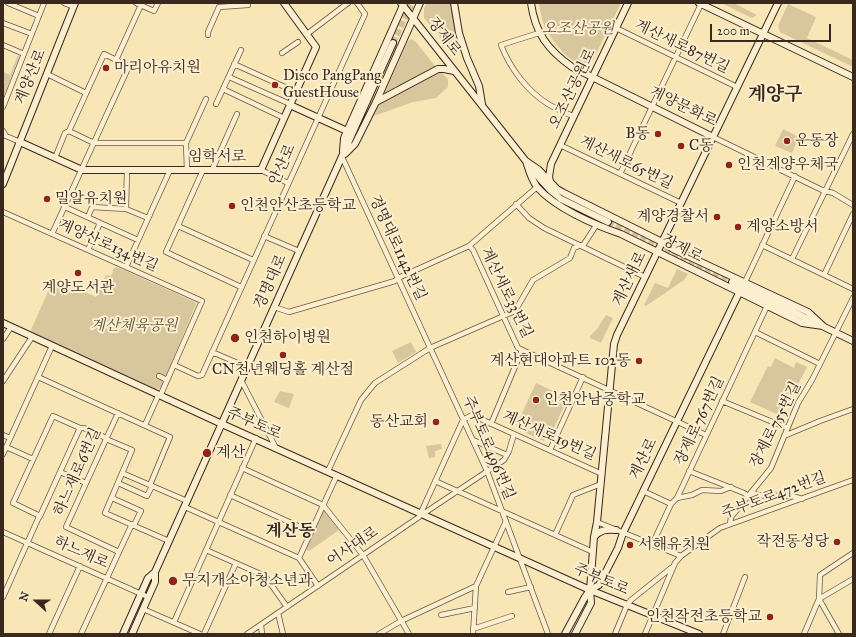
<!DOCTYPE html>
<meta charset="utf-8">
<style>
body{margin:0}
#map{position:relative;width:856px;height:637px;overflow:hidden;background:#f9e6b7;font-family:"IM FELL Great Primer",serif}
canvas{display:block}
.frame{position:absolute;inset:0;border:4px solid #39281e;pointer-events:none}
.north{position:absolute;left:16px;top:581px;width:40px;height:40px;-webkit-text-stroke:3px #fbefd0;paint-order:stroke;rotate:291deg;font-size:11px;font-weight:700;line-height:16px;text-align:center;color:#39281e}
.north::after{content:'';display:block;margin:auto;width:14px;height:18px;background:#39281e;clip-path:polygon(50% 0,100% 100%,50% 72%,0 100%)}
.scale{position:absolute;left:710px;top:24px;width:121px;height:18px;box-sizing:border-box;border:2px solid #39281e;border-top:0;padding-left:5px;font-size:12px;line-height:14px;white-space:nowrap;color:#39281e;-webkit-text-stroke:3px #fbefd0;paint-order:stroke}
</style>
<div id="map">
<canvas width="856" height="637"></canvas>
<div class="frame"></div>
<div class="north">N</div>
<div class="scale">200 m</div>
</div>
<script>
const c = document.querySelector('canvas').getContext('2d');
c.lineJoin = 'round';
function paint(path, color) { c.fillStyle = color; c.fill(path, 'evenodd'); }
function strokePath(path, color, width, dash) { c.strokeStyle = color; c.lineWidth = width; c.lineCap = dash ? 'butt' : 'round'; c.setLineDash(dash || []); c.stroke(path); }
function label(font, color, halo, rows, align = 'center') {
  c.font = font + ' "IM FELL Great Primer","Noto Serif KR",serif'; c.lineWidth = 4; c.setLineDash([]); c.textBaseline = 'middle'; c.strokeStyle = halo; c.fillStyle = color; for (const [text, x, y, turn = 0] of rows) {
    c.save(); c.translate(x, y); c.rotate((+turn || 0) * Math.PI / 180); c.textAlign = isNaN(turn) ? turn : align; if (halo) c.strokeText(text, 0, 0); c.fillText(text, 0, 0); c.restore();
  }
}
paint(new Path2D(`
 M427 3H451L456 42 455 46 451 48H449L424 18V9Z
 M539 3H621L593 60C590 63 587 66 582 65 568 62 547 35 543 22 541 16 540 9 539 3Z
 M721 3H734L757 15 752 18Z
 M788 4 816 17 807 38 853 60V67L780 32 778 26Z
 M412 39 416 42 435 66 448 79V87L436 98 413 102 374 116 408 41Z
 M18 55 19 57 3 98V72L10 75Z
 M783 129 799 137 792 153 775 146Z
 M117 267 195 302 196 304 161 388 156 389 32 333 31 330 54 278 96 297 106 275C111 277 113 275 113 269Z
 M677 269 688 274 684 280 646 306 644 305 655 283 668 288Z
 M606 315 613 318 601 343 590 338V336L597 329Z
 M411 342 416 352 398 363 392 351Z
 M775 358 794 368 796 362 807 367 781 416 750 402 768 366 771 367Z
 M536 383 568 398 548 440 545 439 544 441 517 429 518 427 516 426Z
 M280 391 294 394 289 408 274 402Z
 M441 444 442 449 435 451V457L429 458 426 446Z
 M324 509 339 530 309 551 307 550 306 549Z`), '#d8c69d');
strokePath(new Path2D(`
 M393 43 412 3
 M608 222 732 282`), '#d3c098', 6, [6, 3]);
const street = new Path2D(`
 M8 3 39 16
 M64 3 74 7
 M136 3 154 11 158 3
 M3 23 32 34
 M616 28 737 87
 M539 33 501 45C510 68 527 91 548 104 556 109 565 112 574 117
 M307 34 348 3
 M208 35V32L219 7 248 5
 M3 45 24 54
 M282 53 298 42
 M116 60 141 5
 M234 64 296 92
 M47 74 86 93
 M229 77 290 104
 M223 89 284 118
 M216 104 241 50
 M3 107 44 3
 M3 131 6 136 20 142
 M69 131 94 143H186
 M713 137 822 190 833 193 853 205
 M560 145 681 203
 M342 157 487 471 548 634
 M187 170 186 143 206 99
 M203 170 166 252 241 287
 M212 170 237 114
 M261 170 288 183
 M620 174 701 4
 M516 204 529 218 544 228 645 277
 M65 207 138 240
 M126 209 127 170
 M3 212 202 301 161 394 158 396 145 425
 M88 217 92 207 126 209 148 218
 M178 226 253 260
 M52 234 129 66 104 54 69 131 65 133 55 158
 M264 236 299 251
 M762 245 853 289
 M469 246 473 250 518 348 706 435
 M88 250 100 223
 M792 259 853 134
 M126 267 170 170
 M824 275 853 214
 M745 282 795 176
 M274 307 289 312 395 281 398 278 469 246 537 187
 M755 332 820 364
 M3 339 11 327
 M212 352 247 367
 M174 365 198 376 202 375 365 14 357 3
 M159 376 167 380
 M38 377 170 437 150 485
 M241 380 276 448
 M3 381 32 337
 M722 401 787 428
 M491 424 522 350
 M80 428H84L104 437 106 439 132 450 105 513 169 541
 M3 435 10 438
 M784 436 820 421 853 409
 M473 440 507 455
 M6 447 33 459
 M550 450 583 377
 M3 454 52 346
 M242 468 323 505 363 555 409 634
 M328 471 361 400 375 383 430 348 515 311 533 280 570 258 574 248 584 244 597 224
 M689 471 744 493 748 496
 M60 472 86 483
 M122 473 187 501
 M435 481 593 552
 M118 483 147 496 152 486
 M643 491 671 504
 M751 492C767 501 785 491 802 499
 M230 495 311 532
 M112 498 141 511 134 525
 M677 498 692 495 702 490 721 491 731 487
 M185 507 299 558 318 586
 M423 514 504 460 509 451 514 434
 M597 522 681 556
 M730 524 731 517 771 468 798 403 812 380 853 298
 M3 532 148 597
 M555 535 573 495 601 484
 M652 545 671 504 677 498 767 306
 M206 550 265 576 287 607
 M119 552 132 524
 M299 558 337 475
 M508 592 531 587
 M3 597 38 519 40 516 80 428 53 416 13 503 40 516
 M143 609 200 634
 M278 613 283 634
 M441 615 475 608
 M174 622 256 438
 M261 625 262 634
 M473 629 512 616
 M49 634 80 566
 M81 634 119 552 66 527 118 413
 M204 634 236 563
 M247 634 419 517 463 420 472 415 602 474
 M379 634 401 621 476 586 506 521
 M473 634 476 586
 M615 634 627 605 631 600 671 568
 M645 634 675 563 681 556 720 528 853 480
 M723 634 745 577
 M804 634 819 599 853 579
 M839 634 819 599 820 575 853 553`);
const secondary = new Path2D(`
 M284 3 316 47 290 105 347 131
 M401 3 540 179 551 191 561 199 608 222
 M454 3 459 33 467 58 479 86 482 104
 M531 3C535 33 548 50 572 67L713 137
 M699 3 853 77
 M376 102 438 69H444L454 71
 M20 142 82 170H261L290 105
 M343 151 344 138 404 3
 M345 154 355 144 376 102 420 3
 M526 161C529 171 531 179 537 187 555 208 595 225 621 234L802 323 823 326
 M526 161 539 170 557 189 564 193 662 242 673 249 808 312 823 326
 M550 181 549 177 551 164 628 3
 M3 184 75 3
 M732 282 853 341
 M3 323 222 424 590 590 699 634
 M594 537C600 530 606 529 616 530
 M123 634 148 578 155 572
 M132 634 155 582V572L393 43
 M565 634 585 597 590 590 599 585 618 548 623 533 739 293
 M575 634 591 603 590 590 594 537 597 522 614 344 617 335 778 3`);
strokePath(street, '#695844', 6);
strokePath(secondary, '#39281e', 8);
strokePath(street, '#fbefd0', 4.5);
strokePath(secondary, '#fbefd0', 6);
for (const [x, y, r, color] of [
 [106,68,4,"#8f2418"],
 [275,85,4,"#8f2418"],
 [658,134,4,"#8f2418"],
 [787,141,4,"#8f2418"],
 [681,146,4,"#8f2418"],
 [729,165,4,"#8f2418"],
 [47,199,4,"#8f2418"],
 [232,206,4,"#8f2418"],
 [717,217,4,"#8f2418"],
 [738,227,4,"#8f2418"],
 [78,273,4,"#8f2418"],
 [235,338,5,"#8f2418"],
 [283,355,4,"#8f2418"],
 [639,361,4,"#8f2418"],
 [536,400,4,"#8f2418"],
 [436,422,4,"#8f2418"],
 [207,453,5,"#8f2418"],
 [837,542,4,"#8f2418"],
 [630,545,4,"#8f2418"],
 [173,581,5,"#8f2418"],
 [770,617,4,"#8f2418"]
]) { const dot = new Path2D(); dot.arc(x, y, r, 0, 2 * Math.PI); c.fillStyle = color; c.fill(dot); strokePath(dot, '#fbefd0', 1.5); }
label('italic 15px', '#61503e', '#fbefd0', [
 ["오조산공원",578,29],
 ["계산체육공원",134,326]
]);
label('15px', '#39281e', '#fbefd0', [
 ["장제로",444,37,52],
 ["계산새로87번길",682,47,26],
 ["계양산로",31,77,-68],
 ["오조산공원로",573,89,-64],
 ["계양문화로",683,107,26],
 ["임학서로",217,157],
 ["계산새로65번길",626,163,26],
 ["안산로",283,165,-66],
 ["계양산로134번길",108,246,24],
 ["경명대로1142번길",397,248,65],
 ["장제로",682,249,27],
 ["계산새로",630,279,-64],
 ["경명대로",271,282,-66],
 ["계산새로33번길",506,293,64],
 ["장제로767번길",700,421,-65],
 ["주부토로",254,424,24],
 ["장제로755번길",776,425,-63],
 ["계산새로19번길",549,436,24],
 ["주부토로496번길",488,448,67],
 ["계산로",644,459,-64],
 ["하느재로6번길",78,472,-66],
 ["주부토로472번길",774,496,-20],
 ["어사대로",353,547,-34],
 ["하느재로",81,553,24],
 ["주부토로",601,580,23]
]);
label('15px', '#39281e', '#fbefd0', [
 ["마리아유치원",114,68],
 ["Disco PangPang",283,76],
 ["GuestHouse",283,93],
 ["B동",650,134,"right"],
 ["운동장",795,141],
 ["C동",689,146],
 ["인천계양우체국",737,165],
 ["밀알유치원",55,199],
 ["인천안산초등학교",240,206],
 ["계양경찰서",709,217,"right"],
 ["계양소방서",746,227],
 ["계양도서관",78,288,"center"],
 ["인천하이병원",244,338],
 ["계산현대아파트 102동",631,361,"right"],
 ["CN천년웨딩홀 계산점",283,370,"center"],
 ["인천안남중학교",544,400],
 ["동산교회",428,422,"right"],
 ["계산",216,453],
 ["작전동성당",829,542,"right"],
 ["서해유치원",638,545],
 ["무지개소아청소년과",182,581],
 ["인천작전초등학교",762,617,"right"]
], 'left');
label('bold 17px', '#39281e', '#fbefd0', [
 ["계산동",290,532]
]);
label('bold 19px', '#39281e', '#fbefd0', [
 ["계양구",775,95]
]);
</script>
